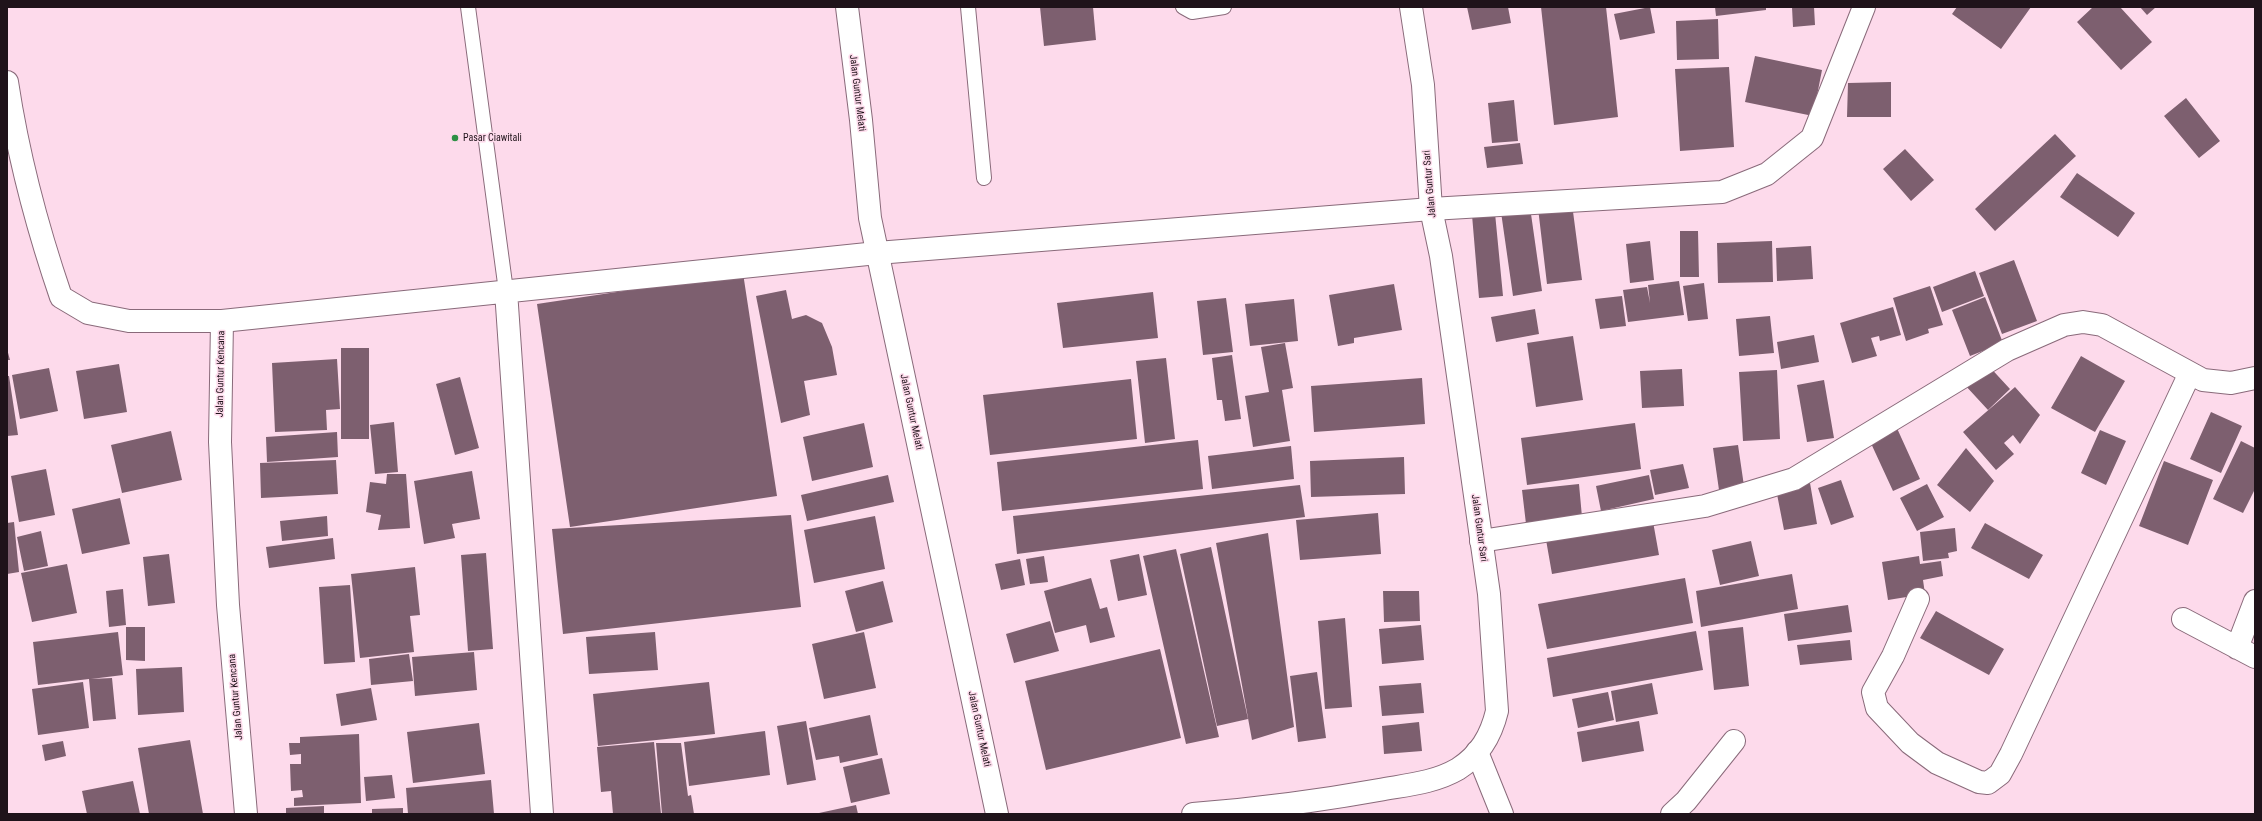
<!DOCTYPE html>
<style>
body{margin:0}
#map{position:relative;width:2262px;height:821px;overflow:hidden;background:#fddaeb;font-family:"Roboto Condensed",sans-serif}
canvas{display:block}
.frame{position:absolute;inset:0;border:8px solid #1f131a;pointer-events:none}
</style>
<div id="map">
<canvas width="2262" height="821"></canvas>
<div class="frame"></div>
</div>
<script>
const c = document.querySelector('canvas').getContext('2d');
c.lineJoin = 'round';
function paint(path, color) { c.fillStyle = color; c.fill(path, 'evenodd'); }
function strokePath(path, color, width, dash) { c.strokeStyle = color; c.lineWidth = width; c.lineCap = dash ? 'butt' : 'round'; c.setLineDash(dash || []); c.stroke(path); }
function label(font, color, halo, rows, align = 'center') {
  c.font = font + ' "Roboto Condensed",sans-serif'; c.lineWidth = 3; c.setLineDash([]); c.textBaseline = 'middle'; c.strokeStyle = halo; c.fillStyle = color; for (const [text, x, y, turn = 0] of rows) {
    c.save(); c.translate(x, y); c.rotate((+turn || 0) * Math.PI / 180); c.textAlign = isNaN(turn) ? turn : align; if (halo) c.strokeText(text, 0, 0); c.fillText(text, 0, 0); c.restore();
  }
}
paint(new Path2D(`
 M1040 7H1093L1096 40 1044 46Z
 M1467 7H1508L1511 23 1472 30Z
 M1541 7H1606L1618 117 1554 125Z
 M1650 7 1655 33 1620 40 1614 14Z
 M1715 7H1766V10L1716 16Z
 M1792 7H1814L1815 25 1793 27Z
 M1957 7H2031L2001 49 1952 14Z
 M2093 7H2120L2152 42 2121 70 2077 22Z
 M2140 7H2156L2147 15Z
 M1718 19 1719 59 1677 60 1676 21Z
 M1755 56 1822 70 1813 116 1745 102Z
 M1729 67 1734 147 1680 151 1675 69Z
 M1891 82V117H1847L1848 83Z
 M2186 98 2220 141 2199 158 2164 116Z
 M1514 100 1518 141 1492 143 1488 103Z
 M2055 134 2076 156 1995 231 1975 209Z
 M1520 143 1523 164 1487 168 1484 147Z
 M1905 149 1934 180 1911 201 1883 169Z
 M2077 173 2135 213 2118 237 2060 197Z
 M1572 204 1582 280 1547 284 1538 208Z
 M1530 207 1542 291 1513 296 1501 212Z
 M1495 213 1503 296 1479 298 1472 215Z
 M1680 231H1698L1699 277H1680Z
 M1650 241 1654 280 1630 283 1626 244Z
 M1772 241 1773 282 1718 283 1717 243Z
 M1811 246 1813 279 1777 281 1776 248Z
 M2014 260 2037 321 2002 334 1979 273Z
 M1975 271 1984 296 1942 312 1933 287Z
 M743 273 777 496 570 527 537 304Z
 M1679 281 1684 315 1628 322 1623 290 1647 287 1650 303 1648 285Z
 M1704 283 1708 319 1688 321 1683 286Z
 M1394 284 1402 330 1354 338V343L1338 346 1329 295Z
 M1930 286 1943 325 1928 329 1929 333 1906 341 1893 298Z
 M786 290 792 319 806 315 822 323 832 347 837 375 804 381 810 415 781 423 756 296Z
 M1153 292 1158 338 1063 348 1057 303Z
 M1622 296 1626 326 1600 329 1595 299Z
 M1985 297 2003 343 1970 356 1952 310Z
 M1226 298 1233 352 1203 355 1197 301Z
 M1294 299 1298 341 1250 346 1245 304Z
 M1893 307 1901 335 1880 341 1879 336 1871 338 1877 356 1852 363 1840 323Z
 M1535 309 1539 334 1496 342 1491 317Z
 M1770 316 1774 353 1739 356 1736 319Z
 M1814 335 1819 362 1781 369 1777 342Z
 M1573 336 1583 400 1536 407 1527 343Z
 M1285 343 1293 388 1282 390 1290 441 1253 447 1245 396 1269 392 1261 347Z
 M341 348H369V439H341Z
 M7 349 10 360H7Z
 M1232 355 1241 419 1225 421 1222 400H1217L1212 358Z
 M2081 356 2125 381 2095 432 2051 408Z
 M1166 358 1175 439 1145 443 1136 361Z
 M337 359 340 409 326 410 327 430 275 432 272 363Z
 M1986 363 2010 389 1988 410 1964 384Z
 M119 364 127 412 84 419 76 371Z
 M49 368 58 411 20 419 12 375Z
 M1682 369 1684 406 1642 408 1640 371Z
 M1777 370 1780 439 1743 441 1739 372Z
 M7 376H9L18 435 7 436Z
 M460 377 479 448 455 455 436 384Z
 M1422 378 1425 424 1314 432 1311 386Z
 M1131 379 1137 439 990 455 983 395Z
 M1824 380 1834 438 1807 442 1797 385Z
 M2015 387 2040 415 2020 444 2013 435 2004 443 2014 454 1996 470 1963 432Z
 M2211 412 2242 426 2221 473 2190 459Z
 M394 422 398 472 375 474 370 425Z
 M864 423 873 467 812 481 803 437Z
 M1635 423 1641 469 1527 485 1521 438Z
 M1896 426 1920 479 1893 491 1869 439Z
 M2100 430 2126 441 2106 485 2081 473Z
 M171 431 182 480 122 493 111 445Z
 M337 432 338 457 267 462 266 437Z
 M1198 440 1203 489 1002 511 997 462Z
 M2241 441 2255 448V489L2243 513 2213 499Z
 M1738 445 1744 486 1719 490 1713 448Z
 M1291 446 1294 479 1212 489 1208 456Z
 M1966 448 1994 481 1970 512 1937 485Z
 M1404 457 1405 494 1311 497 1310 461Z
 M336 460 338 494 261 498 260 463Z
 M2164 461 2213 480 2188 545 2139 526Z
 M1683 464 1689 488 1655 495 1650 470Z
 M46 469 55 515 19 522 11 476Z
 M472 471 480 519 452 524 455 538 424 544 414 481Z
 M387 474H406L410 528 378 530 381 515 366 512 370 482 386 484Z
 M888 475 894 502 807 521 801 495Z
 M1649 475 1654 499 1601 511 1596 486Z
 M1841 480 1854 517 1831 525 1818 488Z
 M1810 483 1817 524 1784 530 1776 489Z
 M1579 484 1582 517 1526 524 1522 490Z
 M1927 484 1944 517 1917 531 1900 498Z
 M1300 485 1305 517 1017 554 1013 516Z
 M120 498 130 544 82 554 72 509Z
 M1378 513 1381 554 1300 560 1296 520Z
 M791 515 801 607 563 634 552 529Z
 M327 516 328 536 282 541 280 521Z
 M875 516 885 569 814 583 804 530Z
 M1652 516 1659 555 1552 574 1545 534Z
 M14 522 19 572 7 574V523Z
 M1985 523 2043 555 2029 579 1971 548Z
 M1955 528 1957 551 1948 553 1949 558 1923 561 1920 532Z
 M41 531 48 566 24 571 17 537Z
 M1268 533 1294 727 1252 740 1216 543Z
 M333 538 335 559 269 568 266 547Z
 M1751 541 1759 576 1720 585 1712 550Z
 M1211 547 1248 719 1217 726 1180 554Z
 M1176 549 1219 737 1186 744 1143 556Z
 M486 553 493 649 468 651 461 555Z
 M169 554 175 603 148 606 143 557Z
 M1139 554 1147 595 1118 601 1110 560Z
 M1044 556 1048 582 1030 584 1026 559Z
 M1919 556 1920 564 1941 561 1943 576 1923 580 1925 594 1888 600 1882 562Z
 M1020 559 1025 585 1001 590 995 564Z
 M67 564 77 613 32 622 21 573Z
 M415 567 420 615 410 616 414 652 360 658 351 574Z
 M1792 574 1798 609 1701 627 1696 591Z
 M1091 578 1100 609 1107 607 1115 637 1090 643 1086 625 1055 633 1044 591Z
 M1685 578 1693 623 1547 649 1538 604Z
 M883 581 893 622 856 632 845 591Z
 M350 585 355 662 324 664 319 587Z
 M123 589 126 625 109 627 106 591Z
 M1383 591H1419L1420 621 1384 622Z
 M1848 605 1852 632 1788 641 1784 614Z
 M1936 611 2004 649 1989 675 1920 638Z
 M1345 618 1352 707 1325 709 1318 621Z
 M1050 621 1059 651 1014 663 1006 634Z
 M1421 625 1424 660 1382 664 1379 629Z
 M126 627H145V661L126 660Z
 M1743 627 1749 686 1714 690 1708 631Z
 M1696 631 1703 670 1553 697 1547 658Z
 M118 632 123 675 91 679 112 678 116 719 93 721 89 679 38 685 33 642Z
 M655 632 658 670 589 674 586 637Z
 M864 632 876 688 824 699 812 644Z
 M1850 640 1852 660 1800 665 1797 645Z
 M1160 649 1181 738 1046 770 1025 681Z
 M474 652 477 690 415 696 412 657Z
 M409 654 413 681 371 685 369 659Z
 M182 667 184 712 138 715 136 669Z
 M1317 672 1326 738 1298 742 1290 676Z
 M83 682 89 728 38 735 32 689Z
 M709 682 715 734 598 746 593 694Z
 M1421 683 1424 713 1382 716 1379 686Z
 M1652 683 1658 714 1616 722 1611 691Z
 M371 688 377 720 341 726 336 694Z
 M1608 692 1614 720 1578 728 1572 699Z
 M870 715 878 755 840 763 839 756 816 760 809 728Z
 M806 721 816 780 787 785 777 726Z
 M1639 721 1644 751 1582 762 1577 732Z
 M1419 722 1422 751 1384 754 1382 726Z
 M479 723 485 774 413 783 407 732Z
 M765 731 770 775 689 786 684 742Z
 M359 734 361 803 294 806V798L303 797 302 790 291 791 290 764H301V754L290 755 289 743H300V737Z
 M190 740 203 814H149L138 748Z
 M63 741 66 756 45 761 42 745Z
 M654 742 661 814H613L611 791 601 792 597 747Z
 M656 743H681L688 796 691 795 694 814H662Z
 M882 758 890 794 851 803 843 767Z
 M392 775 395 798 366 801 364 777Z
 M491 780 494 814H408L406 788Z
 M133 781 140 814H87L82 791Z
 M856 805 858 814H819V813Z
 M324 806V814H286V808Z
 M403 808V814H372V809Z`), '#7d5f6f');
const service = new Path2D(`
 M468 7 506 291
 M968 7 984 178
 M1183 7 1192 12 1224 7`);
const minor = new Path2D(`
 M7 82C18 155 37 227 61 297L88 313 129 321H222L877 253 1431 209 1722 192 1767 174 1812 138 1864 7
 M506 291 542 814
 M222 321 220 442 228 605 246 814
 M1481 541 1705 506 1794 479 2007 350 2064 325 2083 322 2102 325 2203 380 2231 383 2255 378
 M1918 599 1893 656 1873 692 1877 708 1910 743 1937 763 1979 782 1988 783 2000 774 2011 754 2190 373
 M2183 619 2255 657
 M2237 648 2255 601
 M1477 752 1502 814
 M1672 814 1686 801 1734 741`);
const tertiary = new Path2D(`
 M847 7 861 120 870 218 997 814
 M1193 814C1256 809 1318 801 1379 790 1406 785 1434 783 1458 769 1480 755 1491 736 1497 711L1489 594 1441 256 1431 209 1423 85 1411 7`);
strokePath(service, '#896a7a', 16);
strokePath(minor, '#896a7a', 24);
strokePath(tertiary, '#896a7a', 24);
strokePath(service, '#fff', 14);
strokePath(minor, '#fff', 22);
strokePath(tertiary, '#fff', 22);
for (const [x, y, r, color] of [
 [455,138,4,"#2d8f44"]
]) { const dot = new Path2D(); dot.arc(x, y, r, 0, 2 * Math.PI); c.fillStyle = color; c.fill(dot); strokePath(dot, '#fddaeb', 1.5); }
label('10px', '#1f131a', '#fddaeb', [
 ["Jalan Guntur Melati",857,93,83],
 ["Jalan Guntur Sari",1430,184,-95],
 ["Jalan Guntur Kencana",221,374,-89],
 ["Jalan Guntur Melati",911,412,78],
 ["Jalan Guntur Sari",1479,528,82],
 ["Jalan Guntur Kencana",236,697,-95],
 ["Jalan Guntur Melati",979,729,78]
]);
label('10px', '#1f131a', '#fddaeb', [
 ["Pasar Ciawitali",463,138]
], 'left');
</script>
